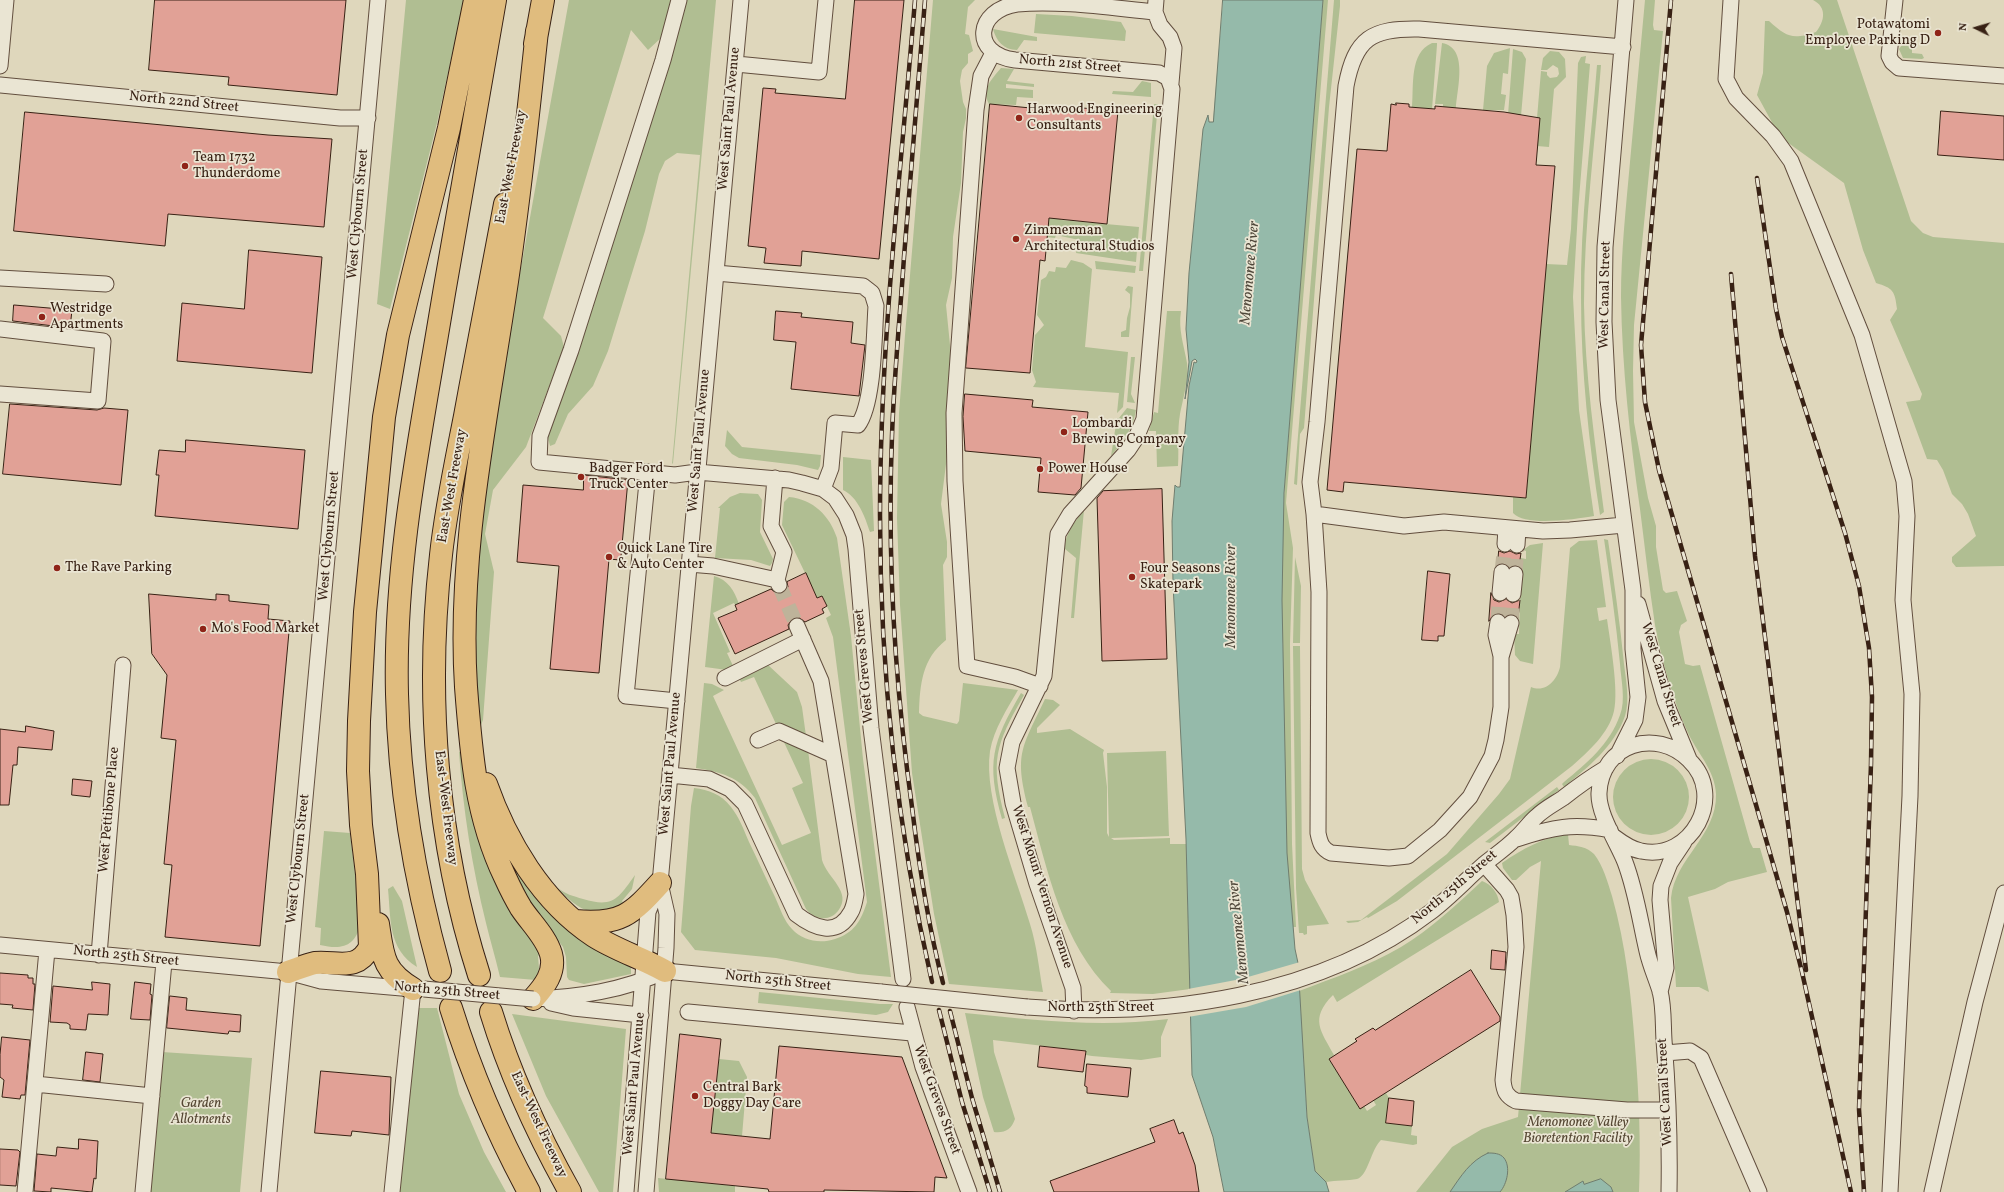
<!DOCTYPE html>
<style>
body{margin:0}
#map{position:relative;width:2004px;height:1192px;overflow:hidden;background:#dfd7bc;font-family:Vollkorn,serif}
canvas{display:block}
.north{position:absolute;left:1956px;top:8px;width:40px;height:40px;-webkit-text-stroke:3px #eae5d3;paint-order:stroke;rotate:275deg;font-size:11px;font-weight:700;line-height:16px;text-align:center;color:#382114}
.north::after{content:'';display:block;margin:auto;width:14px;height:18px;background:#382114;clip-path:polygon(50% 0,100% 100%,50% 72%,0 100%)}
</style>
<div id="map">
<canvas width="2004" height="1192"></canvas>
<div class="north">N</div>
</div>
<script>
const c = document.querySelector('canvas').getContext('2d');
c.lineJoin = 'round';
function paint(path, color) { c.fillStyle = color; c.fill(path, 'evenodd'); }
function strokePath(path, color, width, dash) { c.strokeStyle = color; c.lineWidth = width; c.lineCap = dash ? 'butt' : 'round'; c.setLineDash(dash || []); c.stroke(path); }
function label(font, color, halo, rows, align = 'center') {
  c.font = font + ' Vollkorn,serif'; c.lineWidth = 3.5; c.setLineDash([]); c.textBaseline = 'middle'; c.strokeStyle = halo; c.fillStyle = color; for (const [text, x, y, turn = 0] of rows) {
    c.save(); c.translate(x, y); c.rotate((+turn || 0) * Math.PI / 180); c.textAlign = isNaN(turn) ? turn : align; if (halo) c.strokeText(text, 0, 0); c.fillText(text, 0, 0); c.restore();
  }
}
paint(new Path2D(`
 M406 0H464L437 123 390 309 377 304Z
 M569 0H673L662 37 648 50 631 30 543 318 561 336 564 347 526 447 493 490 485 534 494 572 483 720 481 725 470 618 491 435Z
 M685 0H716L673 463 672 464 700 155 677 153 665 161 659 174 645 231 608 351 593 386 568 414 555 444 550 446 548 438V434Z
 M933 0H975L968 7 965 34 969 35 973 51 968 54V63L962 70 960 81 963 102 966 109V118L963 132 961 183 953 237 952 278 946 305 952 365 947 456 941 504 947 542V557L943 565 946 640C922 659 920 684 919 713L923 716 957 724 959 721 963 683 1018 690C1007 709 994 729 990 751 983 799 1016 876 1030 924 1037 946 1039 969 1043 992L949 984 934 914 912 773 900 605 897 518 899 413 905 335Z
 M1323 0H1328L1286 503 1293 548 1290 643 1292 844 1296 927H1289L1275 656 1283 650V644L1275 620 1298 303Z
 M1334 0H1340V6L1329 107 1304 428 1300 434 1297 485 1294 484Z
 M1645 0H1655L1653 25 1654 30 1663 31 1634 325 1633 371 1634 422 1648 498 1656 526V547L1663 590 1666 593 1677 591 1687 621 1681 625 1679 632 1685 664 1693 666 1700 665 1750 842 1753 848H1760L1767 872 1728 882 1715 889 1688 897 1709 992 1699 987H1676L1671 898C1675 858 1717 836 1716 794 1715 771 1699 755 1689 735 1673 701 1662 662 1655 625 1649 586 1645 548 1640 509 1630 438 1622 368 1621 297 1621 252 1626 207 1630 162 1635 108 1640 54 1645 0Z
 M1813 0H1837L1911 221 1923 233 1933 237 2004 243V566L1956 567 1952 562V557L1976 536 1968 514 1962 504 1952 494 1943 470 1937 460 1927 459 1906 402 1920 400 1922 394 1890 320 1897 309C1895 291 1893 288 1876 283L1863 250 1844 183 1780 137 1757 95 1763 73 1765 21H1769C1787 37 1792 40 1816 32 1825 21 1827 7 1813 0Z
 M1036 14 1072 16 1121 22 1126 31 1125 41 1034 33Z
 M993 29 1037 37V41L1024 40 1017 50C1004 50 996 41 993 29Z
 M1432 43H1437V45L1432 109 1412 107C1414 86 1409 53 1432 43Z
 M1442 43C1469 48 1457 89 1456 108L1443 107V104H1435Z
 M1902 45 1912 46V53L1922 54 1924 58 1922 59 1903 58 1899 49Z
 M1510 48 1508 74 1503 73 1501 94 1506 95 1504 110H1483L1487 66 1494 53Z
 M1513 49 1522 52 1526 59 1521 116 1508 115Z
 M1550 51 1559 52 1565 59 1566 77 1554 89 1549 147 1537 146V118L1541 71 1547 72V75L1550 78 1557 77 1559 74 1558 68 1553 65 1547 70H1541L1543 58Z
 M1586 56 1585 63 1590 64 1578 211 1573 297 1579 410 1594 516C1576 519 1525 527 1513 513V497L1526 498 1546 264 1567 265 1571 229 1578 63 1581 57Z
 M1597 65H1601C1595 144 1584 224 1584 304 1585 374 1595 443 1604 512L1600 515C1589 443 1581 371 1581 298 1580 220 1591 142 1597 65Z
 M1001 68 1014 69 1007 81 1034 84V87L1006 84V88L1033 90V98L1017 97 1016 105 989 104C981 89 992 79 1001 68Z
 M1142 81 1151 83V97L1112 94 1113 91 1133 92Z
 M1154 104H1158L1143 271H1139Z
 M1048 194 1062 209 1061 220 1139 227 1136 262 1076 253 1079 240 1056 235 1055 238 1047 237Z
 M1071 260 1083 263 1092 269 1085 347 1128 352 1123 407 1117 413 1119 393 1033 387 1036 382 1032 370 1035 335 1044 325 1037 315 1041 280 1046 277 1049 271 1055 272 1056 267 1066 268Z
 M1095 261 1136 266 1135 273 1096 269Z
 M1128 286 1133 287 1129 337H1121V332L1126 330 1127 318 1130 307V294L1125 290Z
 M1167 311H1181C1178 330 1184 345 1187 363 1189 376 1183 400 1180 414 1177 431 1179 450 1178 466L1157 467 1156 431H1149L1154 412 1158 413Z
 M1131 357H1135L1131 394 1135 403 1127 402Z
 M1127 408 1136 410C1133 429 1123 442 1111 456L1117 418H1119Z
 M727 430 742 447 821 455 820 466 818 470 797 465 739 458 732 454 725 446Z
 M843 457 871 460 874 531 870 532C865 517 858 497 843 490Z
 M740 493 758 494 762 500 760 532 773 559 772 563 770 566 751 560 715 558 720 508H718L730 497Z
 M789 497C813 499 830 516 837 538L851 636 863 759 891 977 858 974 776 958 695 950 681 932 691 806 694 788C709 790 721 794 731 807 739 817 744 830 749 842 758 860 766 879 775 897 780 908 784 921 792 929 803 941 820 944 835 939 854 933 861 921 867 902L833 637 826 618 831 615 822 596 817 598 782 525 784 502Z
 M1084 510 1074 618H1071L1076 558 1065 549C1064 535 1076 520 1084 510Z
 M1604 539 1608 540C1614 582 1620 623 1624 664 1626 680 1630 701 1625 716 1614 747 1588 767 1564 787L1562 784 1564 782C1586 764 1610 744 1620 715 1626 700 1621 680 1620 664 1616 622 1610 581 1604 539Z
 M1597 540 1606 607 1597 608 1599 621 1607 619C1610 641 1619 690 1614 711 1609 733 1589 751 1572 766L1397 901 1368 918 1367 917 1358 922 1348 923 1346 921 1361 920 1447 854 1499 794 1510 779 1531 687C1546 693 1557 680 1560 667L1570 548 1579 541Z
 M1543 543 1533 664 1520 661 1515 655 1514 634H1519L1520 595H1518L1521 558 1526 559V551L1523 550 1530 545Z
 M1295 557 1301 586 1300 643H1293Z
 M714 576C728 580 734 590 739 604L735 605 734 603 713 613 730 652 727 653 734 668 727 670 705 667Z
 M1293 646H1300L1302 869 1305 880 1329 924 1307 926V934L1304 935 1303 933H1299L1296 888Z
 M767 664 797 692 802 707 806 736 776 724 754 677 741 682 739 678Z
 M704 683 712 684 724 690 713 696 782 845 811 833 792 788 803 783 782 738 808 750 822 860C827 878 853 892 838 911 834 916 828 919 821 918 815 918 810 914 806 909L755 798C739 777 721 772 696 768Z
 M1021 693 1024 695C995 746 990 760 1005 818L1002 819C986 762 992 743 1021 693Z
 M1045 699 1053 700 1060 705 1037 728V733L1070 729 1104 750 1103 753 1107 787V833L1109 837 1107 753 1166 751 1169 836 1111 838 1114 840 1170 838V844H1186L1190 989 1153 994 1110 993 1111 991C1063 945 1047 870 1030 807H1028C1014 753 1022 748 1045 699Z
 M463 751 535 945 540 955 538 956 539 968 536 980 500 977 499 973C495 956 490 940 486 923 472 867 463 810 459 752Z
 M1613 797a38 38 0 1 1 76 0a38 38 0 1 1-76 0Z
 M1557 787 1559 790 1490 843 1485 842Z
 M324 831 350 833 361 923C355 947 342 950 320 945L321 928 315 927Z
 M1568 834 1569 845C1578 846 1587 847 1594 854 1603 865 1608 883 1612 896 1626 945 1631 995 1635 1046 1639 1095 1641 1143 1639 1192H1416L1452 1147 1482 1129 1518 1117 1541 861 1530 867 1516 880H1512L1503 868 1502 863C1524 848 1542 838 1568 834Z
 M515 867 631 965V974L584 984 569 980 567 977 566 957 563 947 535 911 510 870Z
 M635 875 632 889 622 901 624 904C596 921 577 910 558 888 565 894 573 896 583 899 613 908 618 899 635 875Z
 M1482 881C1491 884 1498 893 1499 902L1337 1002 1333 995C1309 1019 1321 1031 1334 1055L1329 1059 1360 1109 1364 1106 1367 1111 1376 1105 1373 1100 1386 1093 1389 1098 1386 1123 1412 1126 1411 1135 1417 1136V1144L1413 1145 1381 1140C1371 1149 1368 1176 1357 1179 1348 1181 1336 1180 1326 1182L1315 1171 1307 1117 1299 991C1333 978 1369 966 1401 947 1431 929 1456 905 1482 881Z
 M393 886 402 901 417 967C388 949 391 920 388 889Z
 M759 992 880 1004H893L888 1012 876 1015 758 1003Z
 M415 1008H437L459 1094 484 1152 506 1192H398Z
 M965 1013C1033 1020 1100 1028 1168 1019L1161 1037V1057L1141 1060 1092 1056 1086 1055V1051L993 1040 994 1052 1015 1119C1011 1130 1005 1133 994 1132L983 1097Z
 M512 1014 626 1029 613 1192H599L546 1096Z
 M162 1052 252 1058 240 1192H147Z
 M719 1059 739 1061 747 1077 742 1136 711 1133Z
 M658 1178 735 1186V1192H659Z`), '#b0be92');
const water = new Path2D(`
 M1223 0H1323L1284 493 1282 600 1287 853 1295 949 1298 963 1307 1117 1315 1171 1326 1182 1329 1192H1224L1213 1137 1192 1075 1186 839 1173 584 1172 521 1175 485 1177 487H1180L1189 386 1194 362 1196 363 1197 361 1195 359 1192 361 1185 399 1189 362 1186 329 1189 273 1203 129 1208 115 1209 122H1213Z
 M1488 1153C1493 1153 1500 1153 1504 1158 1511 1167 1507 1184 1500 1192H1450C1461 1176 1470 1161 1488 1153Z
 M1601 1179 1611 1187 1613 1192H1565L1583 1181 1584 1184Z`);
paint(water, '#95baaa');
strokePath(water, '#707d6e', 1);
paint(new Path2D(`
 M1300 962 1301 990 1246 1007 1188 1017V989L1241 979Z`), '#dfd7bc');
const building = new Path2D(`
 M155 0H346L337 95 228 85 229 77 149 70Z
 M855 0H904L879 259 802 251 801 266 764 263 766 248 748 246 763 88 776 89 775 93 845 99Z
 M1396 103 1409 104V107L1435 109V106L1504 112 1540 118 1536 165 1555 166 1526 498 1344 482 1343 492 1327 490 1357 149 1387 151 1391 104 1396 105Z
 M990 104 1071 112V107L1118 111 1107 224 1049 218 1045 261 1040 260 1030 373 966 368Z
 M1941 111 2004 116V160L1938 155Z
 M25 112 268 135 332 139 324 227 168 214 165 246 14 231Z
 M249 250 322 257 312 373 177 361 182 303 244 309Z
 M14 305 72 310 70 328 13 321Z
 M776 311 802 313 801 317 853 322 851 343 865 345 859 396 791 389 796 342 774 340Z
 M965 394 1033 400 1032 407 1088 412 1081 488 1075 495 1038 492 1041 458 965 451 963 417Z
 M10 404 97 410 104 408 128 410 121 485 3 474Z
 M186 440 305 450 298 529 155 516 159 475H156L159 450 185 452Z
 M584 475 628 480 621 556 620 560 609 559 599 673 550 669 559 566 517 562 523 485 583 490Z
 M1162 489 1167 659 1102 661 1097 498 1103 491Z
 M1499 551 1504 553 1510 551 1516 554 1521 553 1519 566 1516 565 1509 567 1503 563 1498 564Z
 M1428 571 1450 574 1444 636H1438V641L1422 640Z
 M806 573 817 598 822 596 827 606 822 609 824 613 805 622 798 617 793 618 788 625 789 629 735 654 718 618 737 610 735 605 771 589 777 594 783 593 788 587 787 582Z
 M1491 593 1494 600 1499 602 1506 599 1512 603 1520 600 1518 618 1513 614 1505 617 1500 613 1495 614 1489 621Z
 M149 594 216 600V594L229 595V601L269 605 268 619 290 621 260 946 165 937 172 865 164 864 176 740 161 738 167 675 152 654Z
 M26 726 54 731 52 750 18 747 17 765H13L9 805H0V729L25 732Z
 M73 779 92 781 90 797 72 795Z
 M1492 950 1506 952 1505 970 1491 969Z
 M1471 970 1500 1017V1021L1360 1109 1329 1059 1357 1041 1355 1039 1373 1028 1375 1030Z
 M0 973 28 975V978H33V984H35L33 1010 12 1008 13 1005 0 1004Z
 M92 982 110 984 108 1015 88 1014 86 1030 70 1029V1025L67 1023 50 1022 53 986 92 990Z
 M135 982 151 984 150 994 152 995 150 1020 131 1019Z
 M170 996 187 998 186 1010 241 1015 240 1032 229 1031 228 1034 167 1028Z
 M680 1034 721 1039 711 1133 770 1139 779 1046 902 1057 947 1178 935 1177 934 1192 824 1190V1192H769L768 1189 666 1179Z
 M2 1037 30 1040 25 1095H21L20 1099 2 1097 4 1080 0 1077V1055Z
 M1040 1046 1086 1051 1083 1072 1038 1067Z
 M86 1052 103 1054 100 1082 83 1080Z
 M1087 1064 1131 1068 1128 1097 1087 1093V1087L1085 1086Z
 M321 1071 391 1077 389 1135 352 1131 351 1136 315 1133Z
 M1389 1098 1414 1101 1412 1126 1386 1123Z
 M1174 1120 1179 1134 1183 1132 1195 1165 1199 1192H1054L1050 1181 1155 1142 1150 1129Z
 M79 1139 98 1141 96 1179 94 1178 92 1192 51 1188V1192L34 1191 37 1154 56 1156 57 1147 78 1149Z
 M0 1149 18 1150 20 1152 16 1186 0 1185Z`);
paint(building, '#e1a196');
strokePath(building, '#382114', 1);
strokePath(new Path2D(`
 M1502 572 1505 544
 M1515 574 1517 545
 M779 585 797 626
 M1498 622 1500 593
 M1511 623 1513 594`), '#beb39a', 15, [15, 8]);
const minor = new Path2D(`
 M679 0 663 60 571 350 540 436 539 462 675 475 697 472 789 480 802 483 823 489 835 498 846 515 854 535 856 549 871 728 903 979
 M1156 0 1155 12 1160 25 1170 37 1174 48 1171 83
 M1731 0 1726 79 1736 98 1773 136 1791 161 1862 335 1904 481 1907 516 1903 600 1912 694 1910 796 1890 1192
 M1895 0 1889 56 1892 62 1899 68 2004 76
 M1623 47 1419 29C1372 28 1355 38 1346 86L1317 422 1310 482 1314 514 1404 526 1444 522 1543 531 1570 530 1624 525
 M993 53 981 76 976 110 954 413 955 481 967 666 1015 677 1040 686
 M736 64 819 72 826 0
 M0 66 6 0
 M0 85 340 118H368
 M716 273 863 286 872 293 876 306C874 335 874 404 858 425L835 423 831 468 823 489
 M0 278 106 284
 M0 329 103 341 98 401 0 394
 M648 472 626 696 677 701
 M775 478 771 526 784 552 777 580 779 585
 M1314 514 1319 592 1318 833C1320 843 1322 849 1331 853L1389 858 1408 856 1440 830 1470 797 1492 756 1496 740 1501 707V657L1511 623
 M1505 544 1506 528
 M1517 545 1518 529
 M689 564 713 566 777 580
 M1500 593 1502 572
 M1513 594 1515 574
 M1638 604 1665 701 1689 759
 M1498 622 1496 635 1501 656
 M725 678 803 639
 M758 740 779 731 833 755
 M1617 756 1635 720 1638 697 1633 649V590L1608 400 1604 322 1605 247 1626 0
 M670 775 709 779 730 789 745 804 796 914C814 928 837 938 851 912 854 907 855 900 856 894L821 681 797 626
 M1613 836C1621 842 1630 849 1641 851 1691 862 1727 796 1689 760 1656 727 1601 744 1599 793 1598 814 1617 842 1625 862 1636 891 1640 921 1647 951 1650 965 1656 978 1660 991 1664 1007 1663 1025 1664 1040 1668 1091 1670 1141 1669 1192
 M1517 839C1553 827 1573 823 1610 830
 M1484 864 1507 890 1511 897 1514 915 1516 947 1503 1080C1504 1091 1506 1096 1516 1101L1627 1110H1668
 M0 945 288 972 321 981 413 989
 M99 955 123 665
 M1660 992 1666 968 1660 900 1661 886 1670 863 1684 842
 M533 999C578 997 623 991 665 971L881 992
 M551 1003 573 1008 641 1015
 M907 1007 923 1067 969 1192
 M1027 1007C1164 1018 1320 997 1432 911 1450 897 1466 880 1483 865 1494 856 1506 848 1516 838 1523 832 1529 823 1536 817 1544 809 1554 804 1563 798 1577 787 1591 777 1606 768
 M1074 1011 1073 988 1037 884 1013 803 1007 768 1012 742 1044 676 1058 534 1070 514 1128 450 1136 438 1144 419 1172 89 1168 78 1159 73 1015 60C970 54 976 10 1017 4 1060 0 1112 8 1155 12
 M688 1012 912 1033
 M1665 1053 1690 1051 1701 1058 1759 1192
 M35 1084 152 1096
 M25 1192 47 950
 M143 1192 164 962
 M269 1192 378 0
 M392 1192 413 989
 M626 1192 648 912 660 883 741 0
 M646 1192 666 948 667 914 660 883
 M1932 1192 1975 1002 2004 893`);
const highway = new Path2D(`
 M535 44 543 0
 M486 784C506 841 542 902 594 936 616 950 642 958 665 971
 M575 921C621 925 631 915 660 883
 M378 924C383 957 383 971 413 989
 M440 971C415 881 399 787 397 694 394 574 416 458 436 341 455 227 475 113 495 0
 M288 972C297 969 306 965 315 963 338 961 357 972 370 947L367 874 361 825 358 771 359 721 365 612 384 417 398 335 449 128 475 0
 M479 975C436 841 425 694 441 555 446 508 456 462 465 416 478 345 492 274 505 204
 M533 999C544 987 556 972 551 954 546 937 531 923 521 908 515 898 510 888 505 877 476 817 471 753 466 687 458 562 483 437 502 314 517 220 527 125 537 31
 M451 1008C471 1072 497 1133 529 1192
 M491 1012C510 1074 538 1135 570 1192`);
strokePath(minor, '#624e3e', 17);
strokePath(highway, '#382114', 24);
strokePath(minor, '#eae5d3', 15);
strokePath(highway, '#e0bc7e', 22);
const rail = new Path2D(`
 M915 0C901 171 880 343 880 515 880 671 897 829 932 982
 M925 0C918 86 911 172 904 257 900 317 894 376 892 436 887 560 895 684 912 807 919 866 928 925 943 983
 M1671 0 1641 345 1645 402 1659 470 1787 912 1802 972 1851 1192
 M1757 178 1776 309 1782 337 1845 533 1859 586 1869 648 1872 697 1871 764 1859 1109 1864 1192
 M1731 274 1755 556 1806 970
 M939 1010 962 1102 990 1192
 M950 1011 972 1098 1000 1192`);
strokePath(rail, '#382114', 4.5);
strokePath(rail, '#eae5d3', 3, [9]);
const minorBridge = new Path2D(`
 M424 989 533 999
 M881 992 1027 1007`);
strokePath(minorBridge, '#624e3e', 17, []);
strokePath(minorBridge, '#eae5d3', 15);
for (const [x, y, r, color] of [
 [1938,33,4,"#8f2418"],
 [1019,118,4,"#8f2418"],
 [185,166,4,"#8f2418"],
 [1016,239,4,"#8f2418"],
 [42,317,4,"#8f2418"],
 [1064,432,4,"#8f2418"],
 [1040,469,4,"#8f2418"],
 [581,477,4,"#8f2418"],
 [609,557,4,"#8f2418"],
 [57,568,4,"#8f2418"],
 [1132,577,4,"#8f2418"],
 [203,629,4,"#8f2418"],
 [695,1096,4,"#8f2418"]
]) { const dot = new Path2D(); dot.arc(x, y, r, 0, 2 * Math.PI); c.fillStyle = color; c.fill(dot); strokePath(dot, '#eae5d3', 1.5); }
label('14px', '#382114', '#eae5d3', [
 ["Potawatomi",1930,25,"right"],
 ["Employee Parking D",1930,41,"right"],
 ["Harwood Engineering",1027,110],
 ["Consultants",1027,126],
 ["Team 1732",193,158],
 ["Thunderdome",193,174],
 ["Zimmerman",1024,231],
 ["Architectural Studios",1024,247],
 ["Westridge",50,309],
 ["Apartments",50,325],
 ["Lombardi",1072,424],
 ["Brewing Company",1072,440],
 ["Badger Ford",589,469],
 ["Truck Center",589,485],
 ["Power House",1048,469],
 ["Quick Lane Tire",617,549],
 ["& Auto Center",617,565],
 ["The Rave Parking",65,568],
 ["Four Seasons",1140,569],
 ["Skatepark",1140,585],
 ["Mo's Food Market",211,629],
 ["Central Bark",703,1088],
 ["Doggy Day Care",703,1104]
], 'left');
label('14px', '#382114', '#eae5d3', [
 ["North 21st Street",1070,65,5],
 ["North 22nd Street",184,103,6],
 ["West Saint Paul Avenue",730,119,-85],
 ["East-West Freeway",512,167,-79],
 ["West Clybourn Street",359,214,-85],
 ["West Canal Street",1606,295,-89],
 ["West Saint Paul Avenue",700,441,-85],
 ["East-West Freeway",453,486,-80],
 ["West Clybourn Street",330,536,-85],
 ["West Greves Street",865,666,-95],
 ["West Canal Street",1660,675,73],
 ["West Saint Paul Avenue",671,764,-85],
 ["East-West Freeway",445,808,83],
 ["West Pettibone Place",110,810,-85],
 ["West Clybourn Street",299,859,-84],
 ["West Mount Vernon Avenue",1041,887,72],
 ["North 25th Street",1455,888,-40],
 ["North 25th Street",126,957,6],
 ["North 25th Street",778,982,6],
 ["North 25th Street",447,992,5],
 ["North 25th Street",1101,1008],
 ["West Saint Paul Avenue",635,1084,-85],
 ["West Canal Street",1666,1092,-93],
 ["West Greves Street",936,1100,70],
 ["East-West Freeway",538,1125,65]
]);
label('italic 14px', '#564834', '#eae5d3', [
 ["Garden",201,1104],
 ["Allotments",201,1120],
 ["Menomonee Valley",1578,1123],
 ["Bioretention Facility",1578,1139]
]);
label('italic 15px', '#4f473a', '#eae5d3', [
 ["Menomonee River",1251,273,-85],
 ["Menomonee River",1232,596,-90],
 ["Menomonee River",1240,932,-96]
]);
</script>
